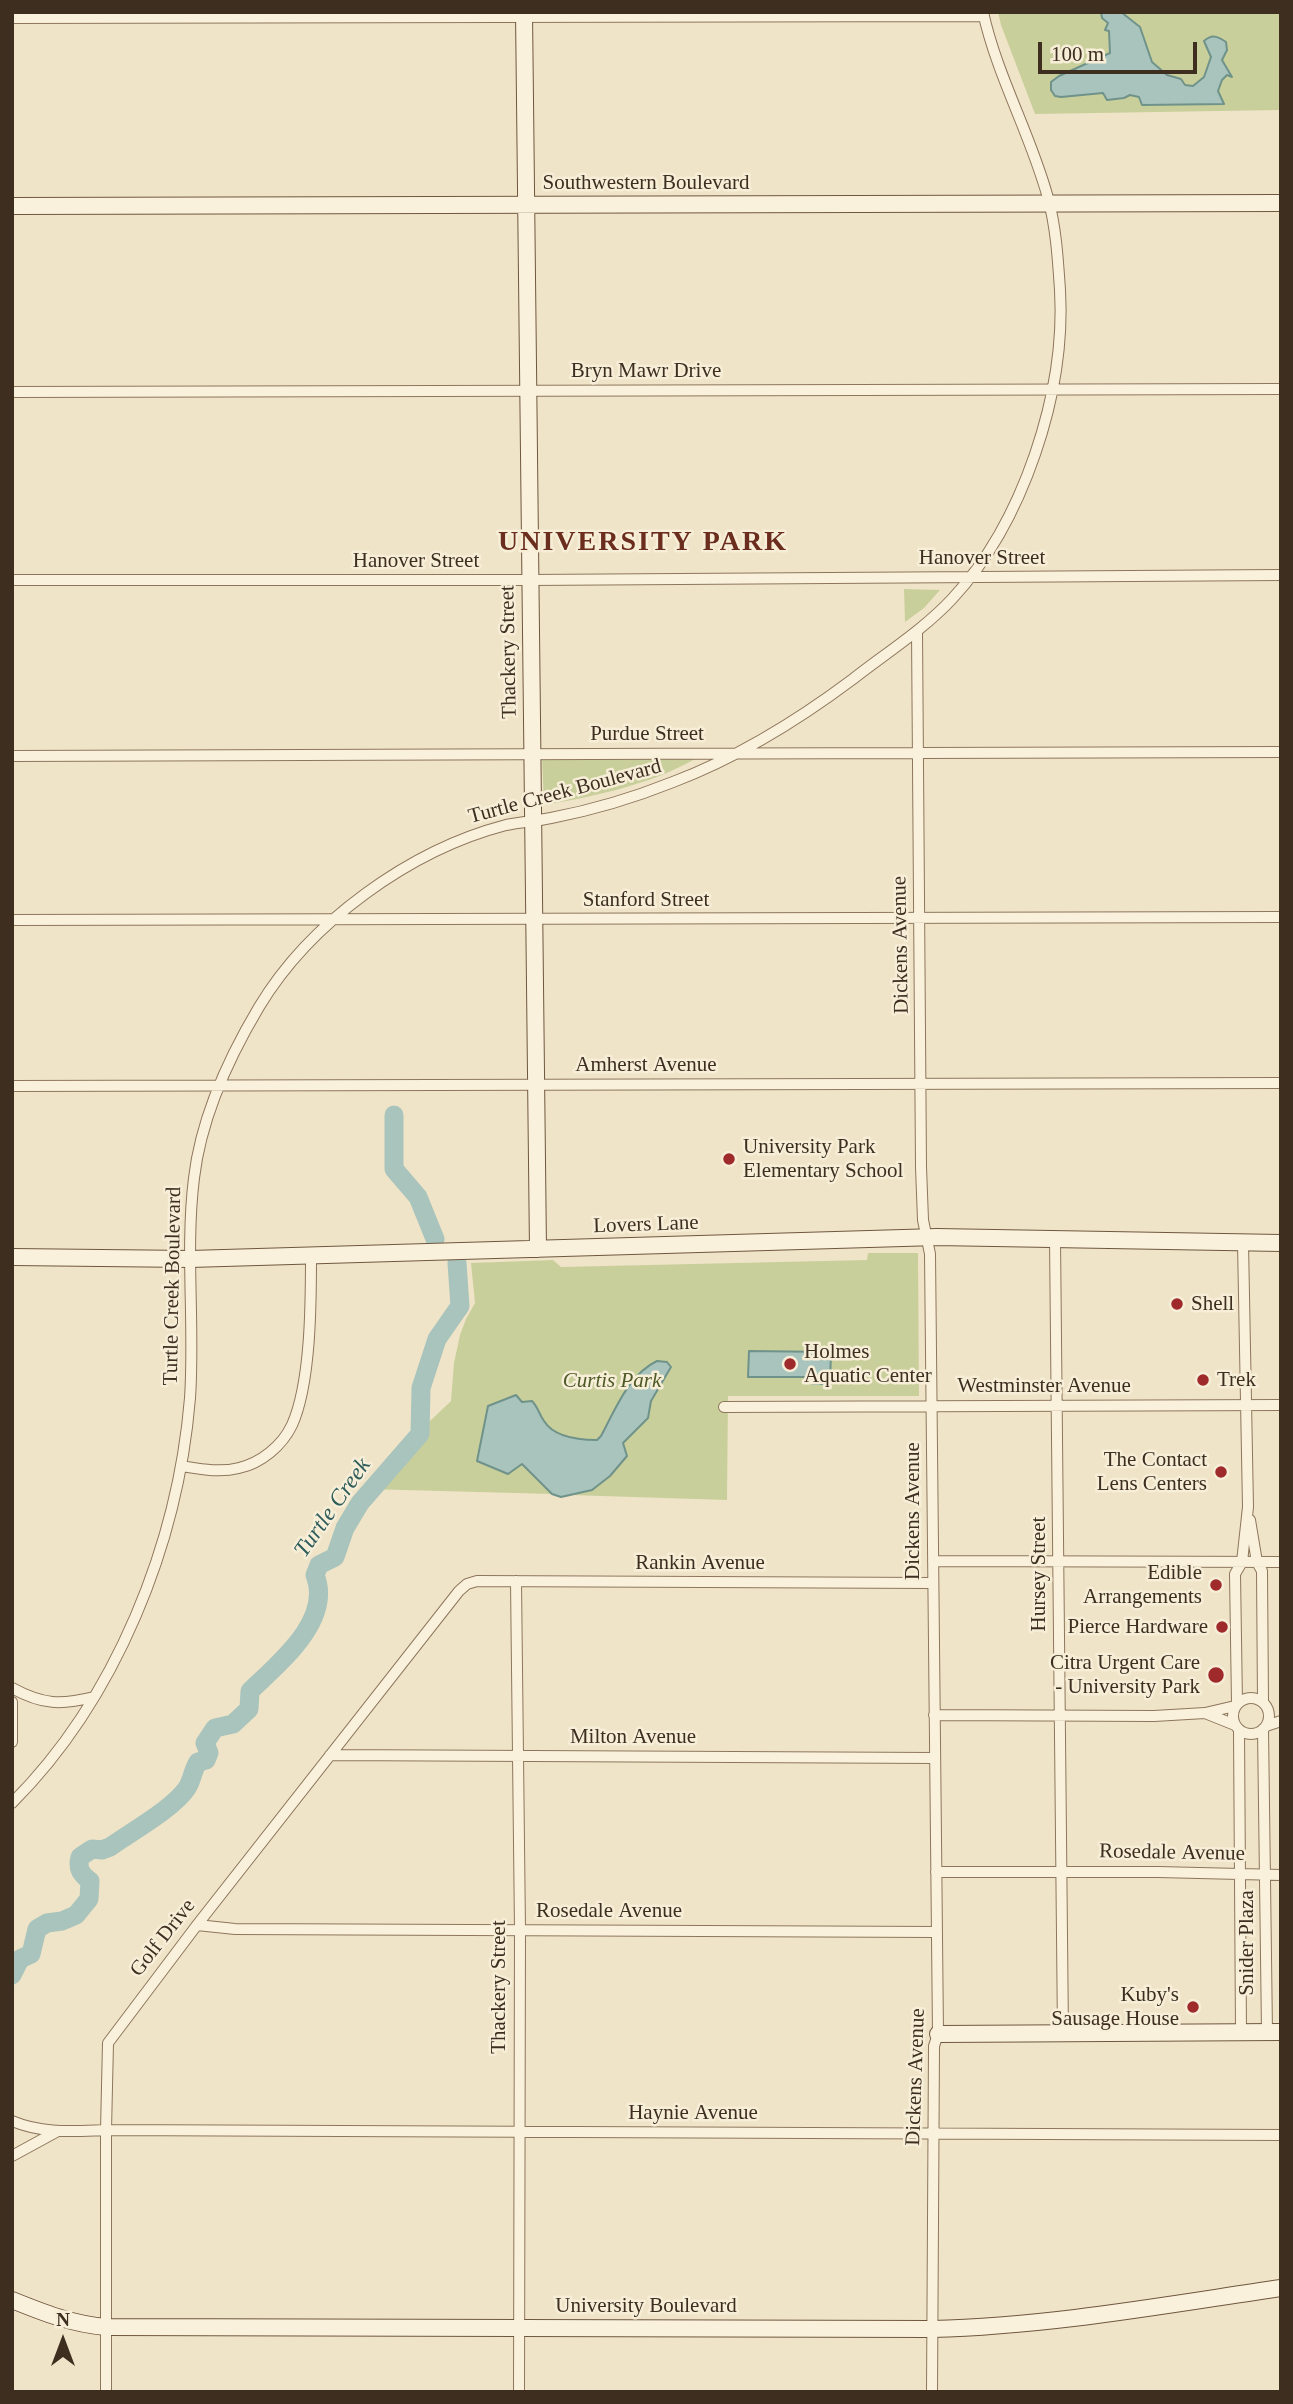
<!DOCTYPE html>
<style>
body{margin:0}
#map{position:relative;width:1293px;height:2404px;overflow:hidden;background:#f0e4c8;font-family:Georgia,serif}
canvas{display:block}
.frame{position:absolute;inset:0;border:14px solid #3d2e20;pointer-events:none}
.north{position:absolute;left:28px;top:2306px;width:70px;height:70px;-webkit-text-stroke:5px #f7eed8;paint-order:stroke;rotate:0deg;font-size:19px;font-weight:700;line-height:28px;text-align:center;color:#3d2e20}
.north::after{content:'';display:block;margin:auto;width:24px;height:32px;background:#3d2e20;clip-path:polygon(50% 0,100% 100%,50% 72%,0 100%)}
.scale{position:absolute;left:1038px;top:42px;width:159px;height:32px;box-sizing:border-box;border:4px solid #3d2e20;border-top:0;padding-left:9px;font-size:21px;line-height:24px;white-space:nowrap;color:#3d2e20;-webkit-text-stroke:5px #f7eed8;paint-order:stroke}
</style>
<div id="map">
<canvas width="1293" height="2404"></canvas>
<div class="frame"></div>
<div class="north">N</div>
<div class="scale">100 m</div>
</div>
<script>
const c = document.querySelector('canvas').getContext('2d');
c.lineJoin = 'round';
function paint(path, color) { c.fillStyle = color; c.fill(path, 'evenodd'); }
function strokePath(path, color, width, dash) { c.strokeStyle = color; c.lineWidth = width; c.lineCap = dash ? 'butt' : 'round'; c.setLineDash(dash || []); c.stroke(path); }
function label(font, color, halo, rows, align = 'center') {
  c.font = font + ' Georgia,serif'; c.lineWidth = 5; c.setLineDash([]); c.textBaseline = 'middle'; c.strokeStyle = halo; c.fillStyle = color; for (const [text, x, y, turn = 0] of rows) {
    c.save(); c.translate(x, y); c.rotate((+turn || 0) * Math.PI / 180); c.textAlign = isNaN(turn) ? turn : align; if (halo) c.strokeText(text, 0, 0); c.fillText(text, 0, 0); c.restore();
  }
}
paint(new Path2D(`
 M998 12H1281V110L1035 114 1001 25Z
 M904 589 940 590 924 608 905 622Z
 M542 758 695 759C649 785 596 796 544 805Z
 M868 1253H918L919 1396H728L727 1500 570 1495 561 1497 552 1494 366 1489 409 1436 431 1420 451 1401 454 1363 460 1335 466 1319 475 1303 471 1263 553 1260 561 1267 867 1260Z`), '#c9cf9b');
const water = new Path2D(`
 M1101 12H1121L1140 27 1152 62 1167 75 1181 79 1185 85 1193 86 1204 77 1211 57 1204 41C1212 34 1217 36 1226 42L1227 50 1222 60 1232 77 1227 75 1222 80 1218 91 1224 104 1142 105 1139 97 1130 95 1124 98 1107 100 1103 93 1061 97 1055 96 1051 90V82L1059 76 1110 53 1109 31 1105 30 1108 23 1102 18Z
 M749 1351 831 1352 830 1384H813L812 1377H748Z
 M657 1361 667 1362 671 1367 651 1401 648 1418 623 1443 627 1456 610 1476 592 1490 561 1497 552 1494 522 1464 508 1474 477 1461 488 1406 516 1395 522 1402 532 1401C538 1407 539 1414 544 1421 554 1437 579 1440 597 1440L601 1436C615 1410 629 1374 657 1361Z`);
paint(water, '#a9c4bc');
strokePath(water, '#6f938a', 2);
strokePath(new Path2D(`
 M394 1115V1169L418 1197 435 1239
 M12 1975 20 1959 31 1954 37 1929 47 1923 62 1921 76 1915 89 1899 90 1881C81 1874 77 1869 80 1857L92 1849 102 1850 110 1847C131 1832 174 1808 187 1788 192 1781 192 1772 198 1762L206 1760 209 1753 205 1743 215 1728 233 1724 249 1709 250 1691C279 1663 333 1620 315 1575L319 1565 335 1557 345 1528 360 1503 420 1434 421 1388 437 1339 460 1306 457 1263`), '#a9c4bc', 19);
const street = new Path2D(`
 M12 18 984 16
 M12 392 1281 389
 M12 580H529L1281 575
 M917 631 921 1167 923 1220 930 1254 938 2034 934 2046 932 2392
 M12 756C435 753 858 754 1281 752
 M12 920 1281 917
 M12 1086 1281 1083
 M1055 1239 1063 2034
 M724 1407 1281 1405
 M181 1466C200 1469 219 1473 239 1468 261 1463 282 1446 292 1425 311 1383 311 1302 311 1256
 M1250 1520 1257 1562 1262 1571 1263 1702
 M933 1561 1281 1562
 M516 1581 520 1930 519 2392
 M12 1688C43 1705 61 1705 94 1697
 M1233 1716a18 18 0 1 1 36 0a18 18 0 1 1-36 0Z
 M12 1702V1742
 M1237 1703 1235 1574 1242 1562 1248 1507 1243 1243
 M1205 1713 1235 1725
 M934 1715 1154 1716 1205 1713 1235 1706
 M1266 1726 1281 1721
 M1263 1729 1267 2032
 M1239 1730 1241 2032
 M330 1755 935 1758
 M12 1803C116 1699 178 1544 190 1398 195 1325 185 1251 194 1178 201 1118 228 1059 259 1007 310 922 410 850 506 825 521 822 536 821 551 818 593 810 633 798 673 782 739 757 797 721 853 679 886 653 923 630 952 599 1023 523 1066 393 1060 290 1058 260 1056 227 1048 198 1031 135 997 76 983 12
 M936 1872H1158L1281 1875
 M197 1925 235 1929 937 1932
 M12 2121C43 2134 73 2131 106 2130L1281 2135
 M12 2156 56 2132
 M106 2392V2130L108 2043 197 1925 459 1591 467 1584 477 1581 933 1583`);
const secondary = new Path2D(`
 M524 12 538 1249
 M12 206 1281 203
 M12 1257 190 1259 937 1237 1281 1243
 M938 2034 1281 2032
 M12 2300C44 2313 72 2324 106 2327L932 2329C1050 2326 1165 2305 1281 2288`);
strokePath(street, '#8d765c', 12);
strokePath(secondary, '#6f573f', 18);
strokePath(street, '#faf1dc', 10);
strokePath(secondary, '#faf1dc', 16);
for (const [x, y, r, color] of [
 [729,1159,7,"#9e2a2b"],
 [1177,1304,7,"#9e2a2b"],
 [790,1364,7,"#9e2a2b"],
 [1203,1380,7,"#9e2a2b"],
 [1221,1472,7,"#9e2a2b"],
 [1216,1585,7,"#9e2a2b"],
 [1222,1627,7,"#9e2a2b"],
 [1216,1675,9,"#9e2a2b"],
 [1193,2007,7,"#9e2a2b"]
]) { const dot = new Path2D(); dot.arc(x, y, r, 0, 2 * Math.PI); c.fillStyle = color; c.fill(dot); strokePath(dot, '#f7eed8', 2.5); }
label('21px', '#3d2e20', '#f7eed8', [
 ["Southwestern Boulevard",646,183],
 ["Bryn Mawr Drive",646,371],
 ["Hanover Street",982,558],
 ["Hanover Street",416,561],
 ["Thackery Street",509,652,-91],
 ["Purdue Street",647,734],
 ["Turtle Creek Boulevard",565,792,-15],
 ["Stanford Street",646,900],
 ["Dickens Avenue",901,945,-91],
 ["Amherst Avenue",646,1065],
 ["Lovers Lane",646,1225,-2],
 ["Turtle Creek Boulevard",173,1286,-89],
 ["Westminster Avenue",1044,1386],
 ["Dickens Avenue",913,1511,-90],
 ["Rankin Avenue",700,1563],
 ["Hursey Street",1039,1574,-90],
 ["Milton Avenue",633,1737],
 ["Rosedale Avenue",1172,1853,1],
 ["Rosedale Avenue",609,1911],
 ["Golf Drive",163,1938,-52],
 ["Snider Plaza",1247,1943,-90],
 ["Thackery Street",499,1987,-90],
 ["Dickens Avenue",916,2077,-88],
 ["Haynie Avenue",693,2113],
 ["University Boulevard",646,2306]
]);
label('21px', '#3d2e20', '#f7eed8', [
 ["University Park",743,1147,"left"],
 ["Elementary School",743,1171,"left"],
 ["Shell",1191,1304,"left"],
 ["Holmes",804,1352,"left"],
 ["Aquatic Center",804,1376,"left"],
 ["Trek",1217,1380,"left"],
 ["The Contact",1207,1460],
 ["Lens Centers",1207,1484],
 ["Edible",1202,1573],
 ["Arrangements",1202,1597],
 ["Pierce Hardware",1208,1627],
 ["Citra Urgent Care",1200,1663],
 ["- University Park",1200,1687],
 ["Kuby's",1179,1995],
 ["Sausage House",1179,2019]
], 'right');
label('italic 21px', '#4d5a26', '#f7eed8', [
 ["Curtis Park",612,1381]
]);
label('italic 23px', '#2f5d5a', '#f7eed8', [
 ["Turtle Creek",333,1508,-55]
]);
c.letterSpacing = '2px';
label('bold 28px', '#6b2e1e', '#f7eed8', [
 ["UNIVERSITY PARK",643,543]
]);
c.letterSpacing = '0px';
</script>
